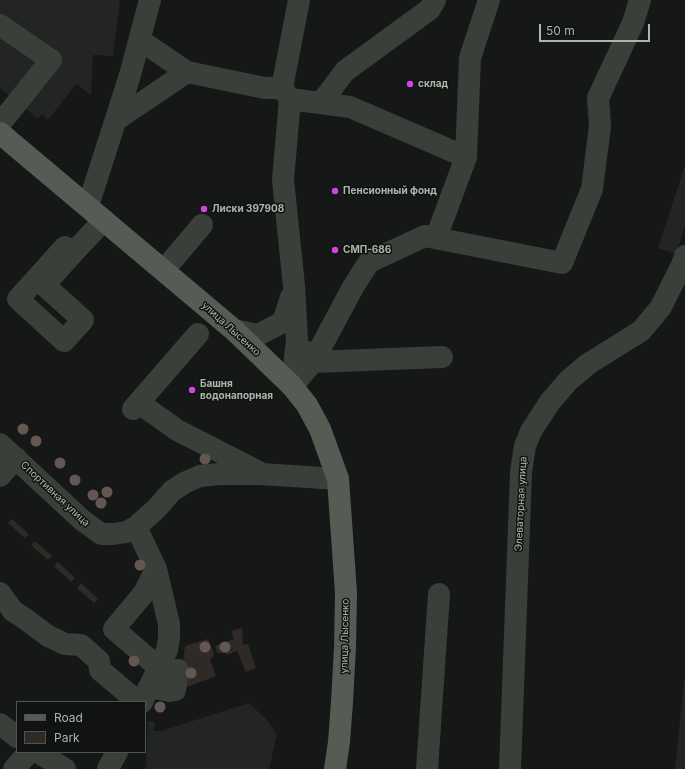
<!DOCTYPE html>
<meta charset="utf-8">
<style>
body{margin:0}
#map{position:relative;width:685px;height:769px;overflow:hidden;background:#161817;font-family:Inter,sans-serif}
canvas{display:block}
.legend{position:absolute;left:16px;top:701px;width:130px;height:52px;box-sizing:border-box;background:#111312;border:1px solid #4e554e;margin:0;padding:5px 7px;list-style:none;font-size:12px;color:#aab7a9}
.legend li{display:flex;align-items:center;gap:8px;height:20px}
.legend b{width:20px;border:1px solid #4e554e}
.scale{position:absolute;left:539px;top:24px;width:111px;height:18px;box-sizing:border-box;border:2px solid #aab7a9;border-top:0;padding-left:5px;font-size:12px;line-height:14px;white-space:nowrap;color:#aab7a9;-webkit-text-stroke:3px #111312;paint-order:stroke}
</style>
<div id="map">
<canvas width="685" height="769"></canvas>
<ul class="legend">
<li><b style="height:5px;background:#545c54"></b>Road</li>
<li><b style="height:11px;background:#302a27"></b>Park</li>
</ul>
<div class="scale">50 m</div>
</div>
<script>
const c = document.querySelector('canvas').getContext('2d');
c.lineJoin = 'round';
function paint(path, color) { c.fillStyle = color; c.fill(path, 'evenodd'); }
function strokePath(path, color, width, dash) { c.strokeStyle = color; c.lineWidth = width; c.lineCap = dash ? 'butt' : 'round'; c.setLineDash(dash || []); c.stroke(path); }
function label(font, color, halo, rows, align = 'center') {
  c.font = font + ' Inter,sans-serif'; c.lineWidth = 3; c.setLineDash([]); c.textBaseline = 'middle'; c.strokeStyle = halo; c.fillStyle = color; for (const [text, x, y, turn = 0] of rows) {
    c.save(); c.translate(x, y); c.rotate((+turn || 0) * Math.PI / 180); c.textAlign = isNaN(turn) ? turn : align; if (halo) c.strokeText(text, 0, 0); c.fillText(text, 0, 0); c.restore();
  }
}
paint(new Path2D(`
 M0 0H120L113 56 93 55 91 95 76 84 48 120 42 114 38 119 0 88Z
 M685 165V225L676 254 658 248Z
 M685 672V769H675Z
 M249 703 266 719 277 734 269 769H146L148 721 155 722 154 731H161Z`), '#222523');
paint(new Path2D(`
 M12 519 29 534 25 538 8 523Z
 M35 541 52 556 48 560 31 545Z
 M58 562 75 578 71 582 54 566Z
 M81 583 98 599 94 603 77 588Z
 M242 628 243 645 248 644 256 668 246 672 237 651 227 655 226 653H217L215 646 234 639 231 631Z
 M208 639 214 654 210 660 216 676 187 687 182 671 185 646Z`), '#302a27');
strokePath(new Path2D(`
 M0 25 51 60 0 124
 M140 40 187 72
 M290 99 350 107 466 157 436 238
 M321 103 345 71 430 9 435 0
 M116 120 187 72 265 88H282
 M466 157 470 58 489 0
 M88 206 130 75 150 0
 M73 253 44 285 83 320 64 341 18 299 65 247 73 253 104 220
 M164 270 202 225
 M234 330 258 335 283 322 291 297
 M305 351 313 362 442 357
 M292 386 313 362 353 287 369 262 425 236 562 263 592 189 600 126 598 98 633 23 640 0
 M292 386 297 339 294 286 283 180 290 99 282 88 299 0
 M139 403 177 430 259 472
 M133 409 198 334
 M0 444 82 520 101 534H113L126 532 136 527 156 509 172 491 184 483 200 476 219 474H261L338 479
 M0 476 16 458
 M136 527 156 569 169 624V638L167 650 142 702
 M156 569 144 593 114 629 159 668
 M0 593 13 611 24 618 48 636 65 644 81 645 99 661 100 670 138 702
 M150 687 169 691 175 690 178 670
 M0 724 17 737
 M38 752 65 769
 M14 769 29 752
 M108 769 117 752
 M427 769 439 594
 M510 769 521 472 525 446 531 431 550 402 568 381 588 364 641 331 661 307 682 265 685 256`), '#3a3f3a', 22);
strokePath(new Path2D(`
 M0 133 234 330 292 386 307 405 320 429 338 479 346 593 345 647 342 702 339 742 335 769`), '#545c54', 22);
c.fillStyle = '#625752';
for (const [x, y] of [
 [23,429],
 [36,441],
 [205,459],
 [60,463],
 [75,480],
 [107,492],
 [93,495],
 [101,503],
 [140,565],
 [205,647],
 [225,647],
 [134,661],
 [191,673],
 [160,707]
]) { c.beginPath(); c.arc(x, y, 5.5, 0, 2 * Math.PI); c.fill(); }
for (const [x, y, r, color] of [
 [410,84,4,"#d543e3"],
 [335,191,4,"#d543e3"],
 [204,209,4,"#d543e3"],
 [335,250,4,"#d543e3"],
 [192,390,4,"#d543e3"]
]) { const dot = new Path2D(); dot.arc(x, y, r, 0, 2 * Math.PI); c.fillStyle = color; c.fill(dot); strokePath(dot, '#111312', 1.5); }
label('bold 10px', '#aab7a9', '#111312', [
 ["склад",418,84],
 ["Пенсионный фонд",343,191],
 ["Лиски 397908",212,209],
 ["СМП-686",343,250],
 ["Башня",200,384],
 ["водонапорная",200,396]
], 'left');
label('10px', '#aab7a9', '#111312', [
 ["улица Лысенко",231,329,42],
 ["Спортивная улица",55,494,43],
 ["Элеваторная улица",521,504,-87],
 ["улица Лысенко",345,636,-89]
]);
</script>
